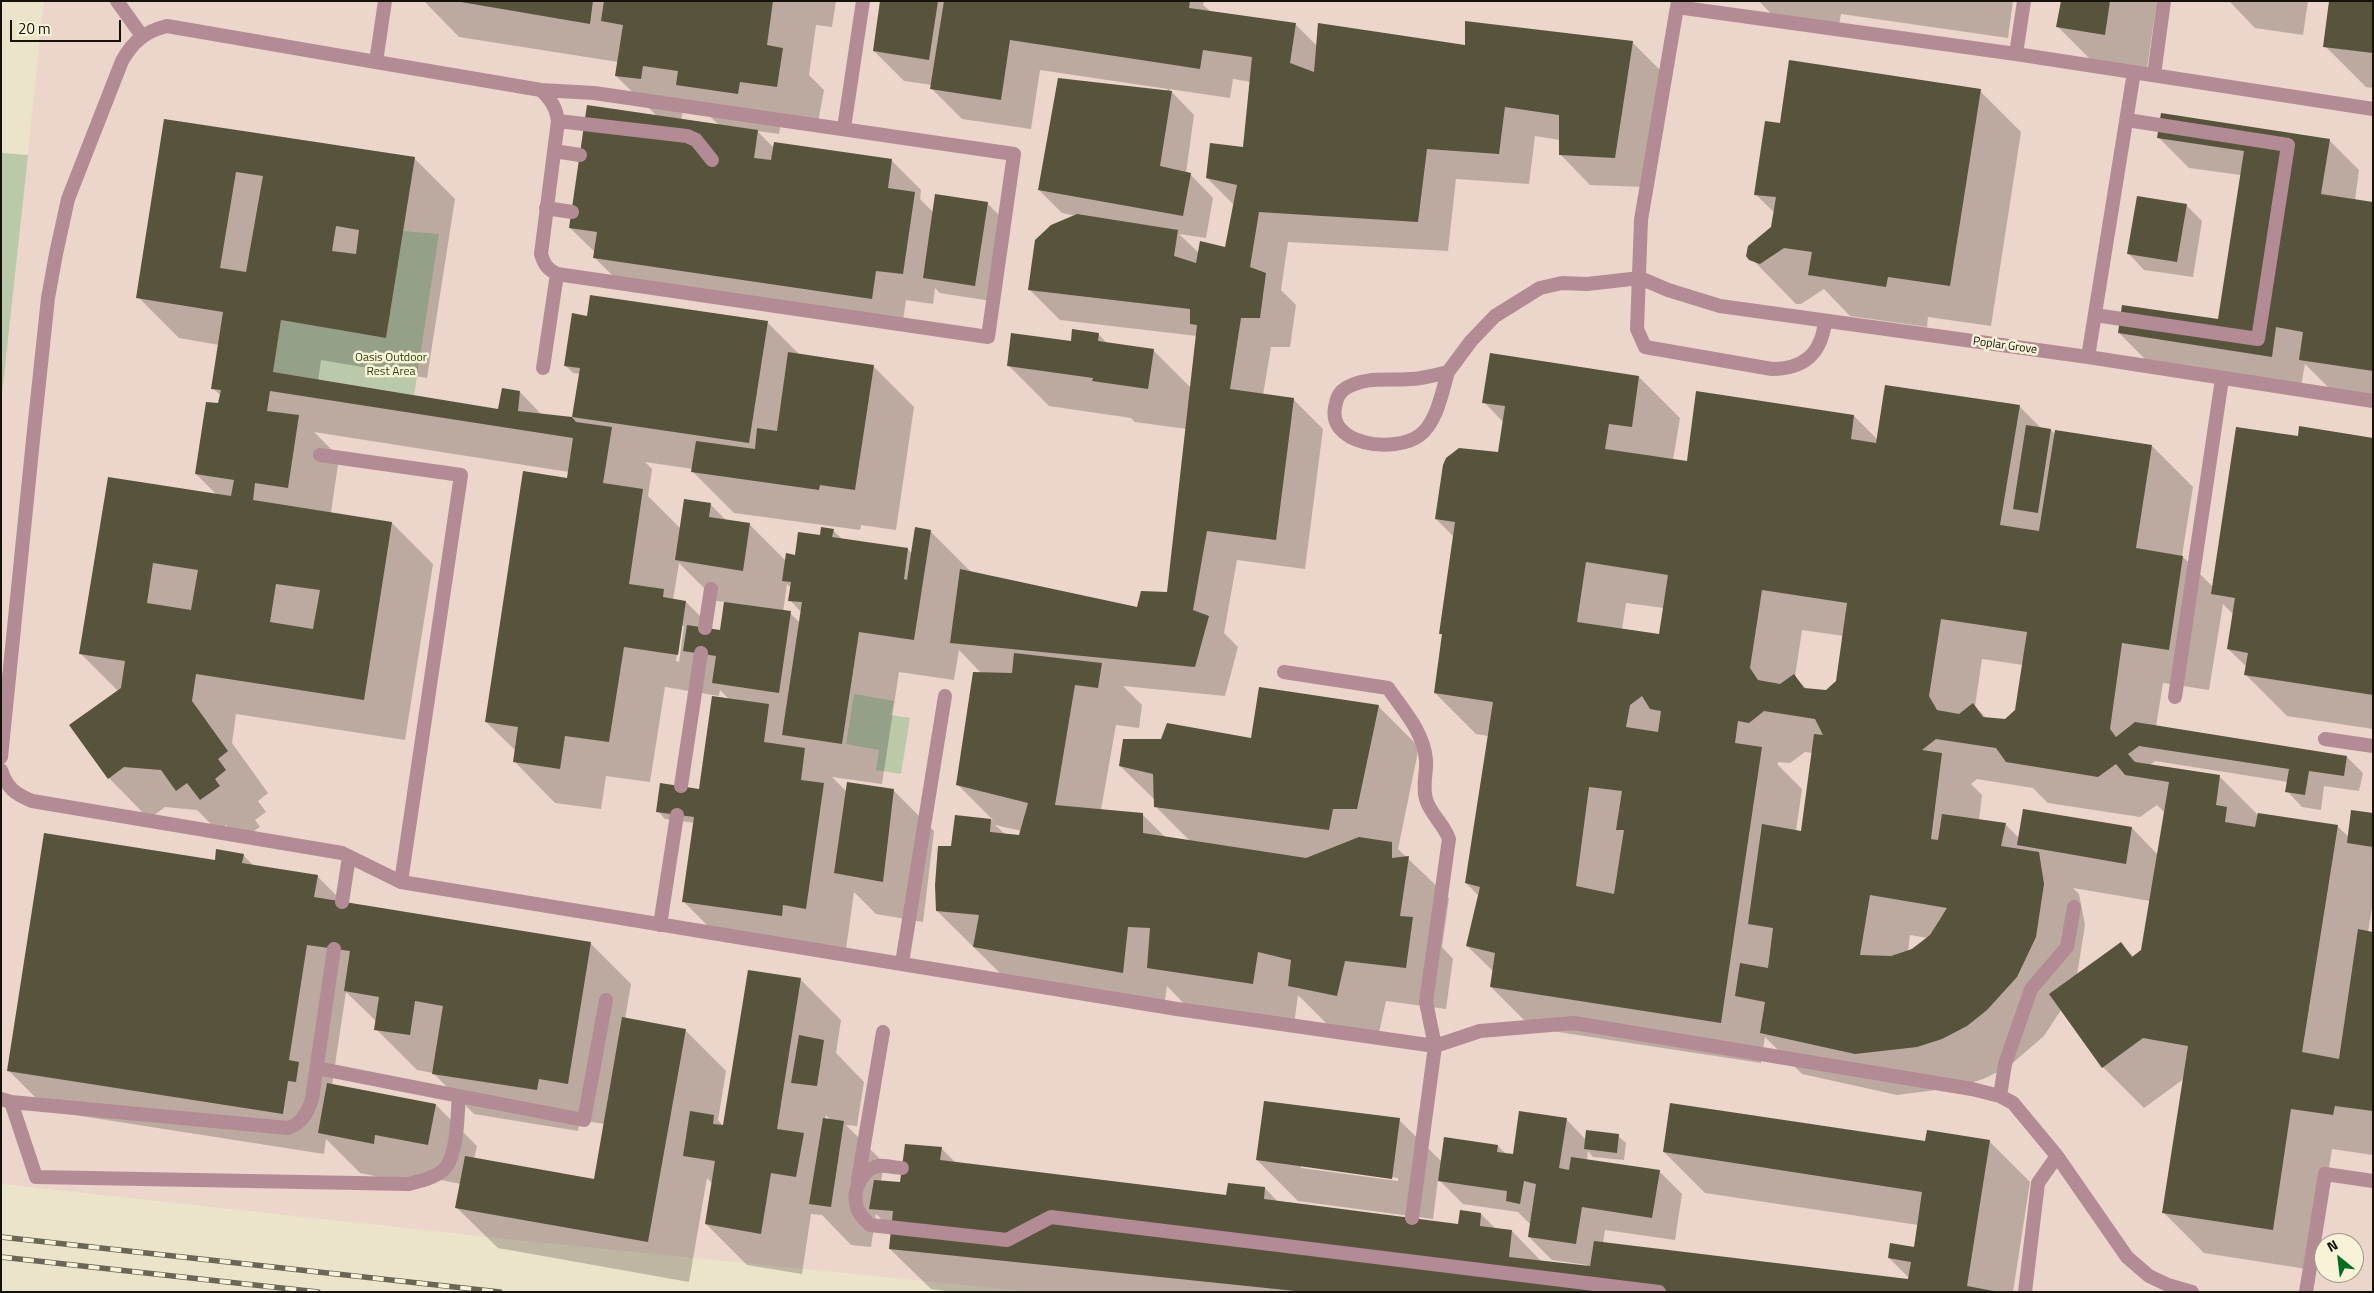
<!DOCTYPE html>
<style>
body{margin:0}
#map{position:relative;width:2374px;height:1293px;overflow:hidden;background:#ebe4cb;font-family:"Titillium Web",sans-serif}
canvas{display:block}
.frame{position:absolute;inset:0;border:2px solid #141209;pointer-events:none}
.north{position:absolute;left:2314px;top:1233px;width:50px;height:50px;box-sizing:border-box;background:#f8f2d8;border:1px solid #9d9885;border-radius:50%;rotate:331deg;font-size:14px;font-weight:700;line-height:20px;text-align:center;color:#141209}
.north::after{content:'';display:block;margin:auto;width:18px;height:22px;background:#006e20;clip-path:polygon(50% 0,100% 100%,50% 72%,0 100%)}
.scale{position:absolute;left:10px;top:20px;width:111px;height:22px;box-sizing:border-box;border:2px solid #141209;border-top:0;padding-left:6px;font-size:15px;line-height:18px;white-space:nowrap;color:#141209;-webkit-text-stroke:4px #f8f2d8;paint-order:stroke}
</style>
<div id="map">
<canvas width="2374" height="1293"></canvas>
<div class="frame"></div>
<div class="north">N</div>
<div class="scale">20 m</div>
</div>
<script>
const c = document.querySelector('canvas').getContext('2d');
c.lineJoin = 'round';
function paint(path, color) { c.fillStyle = color; c.fill(path, 'evenodd'); }
function strokePath(path, color, width, dash) { c.strokeStyle = color; c.lineWidth = width; c.lineCap = dash ? 'butt' : 'round'; c.setLineDash(dash || []); c.stroke(path); }
function label(font, color, halo, rows, align = 'center') {
  c.font = font + ' "Titillium Web",sans-serif'; c.lineWidth = 5; c.setLineDash([]); c.textBaseline = 'middle'; c.strokeStyle = halo; c.fillStyle = color; for (const [text, x, y, turn = 0] of rows) {
    c.save(); c.translate(x, y); c.rotate((+turn || 0) * Math.PI / 180); c.textAlign = isNaN(turn) ? turn : align; if (halo) c.strokeText(text, 0, 0); c.fillText(text, 0, 0); c.restore();
  }
}
paint(new Path2D(`
 M44 1H2373V1292H1033L525 1241 1 1184V404ZM2324 1243H2354V1273H2324Z`), '#ecd5ca');
paint(new Path2D(`
 M1 153 28 155 1 404Z
 M403 231 439 234 414 395 273 372 281 320 386 338Z
 M854 694 894 701 891 715 910 718 901 774 876 770 879 750 846 744Z`), '#b9c9a9');
paint(new Path2D(`
 M424 1H836L832 27 816 25 809 75 824 90 817 128 781 122 779 134 757 131 774 148 891 160 921 190 920 199 934 213 987 203 1003 219 991 301 940 293 935 288 933 304 906 300 902 328 625 288 595 258 596 253 570 228 658 117 616 76 618 62 459 37ZM684 106 702 109 719 125 681 120Z
 M882 1H1204L1203 5 1211 12 1296 25 1317 46H1466L1632 42 1662 72 1645 187 1590 185 1560 154V140L1535 136 1529 184 1456 179 1448 251 1288 242 1281 290 1296 305 1290 347H1271L1263 395 1293 399 1323 429 1305 569 1237 560 1224 633 1238 647 1225 696 1123 686 1142 705 1139 728 1116 725 1101 810 1142 814 1165 837 1190 841 1155 806V800L1120 766 1252 740 1378 706 1419 747 1398 849 1449 898 1442 947 1453 959 1446 1009 1386 1001 1378 1037 1330 1027 1298 995 1294 1025 1189 1009 1167 986 1163 1013 1015 988 937 911 952 848 956 816 993 820 957 784 982 674 959 650 954 680 899 672 882 784 832 777 846 791 893 790 934 831 923 922 876 914 854 892 846 949 822 956 724 942 683 901 695 823 665 819 658 811 699 790 730 700 720 690 719 696 665 687 650 782 606 776 601 809 555 803 515 762 516 751 486 722 569 472 314 432 339 457 331 513 392 523 433 564 405 740 236 714 232 743 268 793 258 801 266 812 255 820 260 827 241 840 226 825 218 831 197 810 165 807 149 819 109 778 118 691 81 654 109 479 218 496 196 474 219 405 221 396 213 388 219 345 179 338 138 297 165 121 414 158 455 199 427 378 321 360 318 381 499 411 520 392 542 415 573 420 580 374 573 373 565 365 588 318 767 322 800 355 873 366 914 407 896 530 861 525 860 530 734 513 693 472V469L645 462 652 469 648 496 681 529 710 504 727 521 749 524 786 561 833 530 842 539 908 549 912 554 930 531 971 572 1138 608 1168 594 1187 429 1135 422 1131 418 1049 406 1008 365 1098 334 1108 344 1153 350 1191 388 1197 336 1060 320 1030 290 1077 216 1062 213 1039 190 1168 89 1040 70 1031 129 962 119 932 89V85L904 81 874 51ZM1233 79 1251 82 1244 148 1207 178 1234 205 1226 249 1199 253 1179 234 1206 238 1213 198 1190 174 1186 173 1194 115 1169 89 1230 98ZM679 563 717 601 725 602 721 632 715 631 686 602 673 600ZM787 584 791 588 790 600 801 612 800 623 790 613 783 612ZM681 626H684L679 662 676 661ZM995 825 1022 831 1020 836 1005 834Z
 M1759 1H2013L2008 38 1841 14 1838 31 1780 23Z
 M2062 1H2157L2146 75 2099 68 2058 27Z
 M2229 1H2308L2303 35 2255 28Z
 M2373 1V88L2366 87 2325 46Z
 M1980 91 2021 132 1991 326 1928 317 1927 327 1850 316 1824 289 1801 304H1796L1748 255 1772 228 1775 213 1755 194 1781 124Z
 M2159 138 2329 140 2359 170 2355 200 2373 203V396L2330 389 2305 364 2301 386 2149 363 2119 333 2219 321 2241 175 2189 168Z
 M2186 205 2202 221 2193 277 2144 270 2129 254Z
 M1639 377 1680 418 1673 460 1688 463 1697 393 1854 416 1878 440 2019 406 2042 429 2051 430 2055 434 2152 446 2193 487 2182 556 2213 587 2299 438 2373 439V729L2287 716 2246 675 2247 667 2228 649 2234 615 2223 604 2209 690 2163 683 2156 727 2347 757 2363 773 2359 791 2324 786 2321 810 2302 807 2287 791 2288 782 2155 761 2149 766 2220 777 2257 814 2337 826 2349 837 2373 814V860H2371L2373 861V902L2368 932 2373 933V1155L2332 1149 2313 1270 2204 1253 2163 1212 2185 1078 2144 1108 2103 1067 2061 1010 2044 1036 2008 1067 1983 1079 1959 1087 1897 1095 1802 1074 1765 1037 1761 1063 1532 1028 1491 987 1494 972 1467 946 1479 896 1466 883 1489 736 1476 734 1435 693 1443 636 1440 633 1454 537 1436 519 1499 453 1503 422 1484 402ZM1626 603 1664 608 1660 635 1622 630ZM1802 630 1844 636 1837 682 1826 691 1807 689 1795 677ZM1982 659 2023 665 2016 711 2006 721 1987 719 1975 706ZM1805 752 1813 753 1803 832 1796 831 1802 789 1778 765V762L1790 763ZM1977 779 2033 788 2048 803 2140 817 2157 805 2165 813 2158 855 2132 828 2019 838 2005 824 1979 820 1982 795 1971 784ZM2073 888 2150 901 2142 951 2134 957 2121 944 2077 975 2085 925 2079 894ZM1910 935 1928 938 1908 951Z
 M243 855 254 866 317 876 345 904 590 943 631 984 625 1019 685 1030 726 1071 718 1120 724 1127 800 979 841 1020 836 1053 864 1082 857 1126 846 1125 884 1163 881 1182 901 1183 941 1148 956 1163 1227 1196 1265 1188 1279 1203 1459 1226 1481 1214 1496 1229 1512 1231 1542 1262 1587 1267V1265L1552 1260 1529 1237 1530 1224 1518 1212 1463 1204 1438 1179 1433 1219 1298 1201 1257 1160 1399 1120 1442 1162 1446 1138 1498 1146 1506 1154 1514 1156 1566 1119 1586 1140 1618 1136 1626 1143 1624 1160 1593 1157 1588 1151 1587 1160 1659 1171 1682 1194 1675 1240 1605 1230 1603 1243 1911 1280 1889 1258 1915 1248 1918 1225 1705 1193 1664 1152 1989 1141 2030 1182 2013 1292H954L931 1289 890 1249 892 1230 876 1214 871 1247 851 1245 822 1215 811 1214 802 1274 747 1265 706 1224 713 1184 707 1178 689 1282 498 1248 457 1208 461 1184 416 1175 414 1184 360 1173 326 1139 324 1154 49 1111 8 1070 216 861ZM346 992 377 1022 376 1029 417 1070 433 1073 474 1114 578 1131 580 1120 604 1124 595 1180 474 1159 477 1146 436 1105 332 1085ZM826 1115 831 1121 825 1120ZM1301 1165 1398 1178V1181L1301 1168Z`), '#0003');
paint(new Path2D(`
 M455 1H593L590 24Z
 M604 1H773L767 45 783 48 777 87 740 82 738 94 676 85 678 71 643 66 641 79 615 76 623 25 601 21Z
 M880 1H938L929 60 873 51Z
 M944 1H1190L1189 8 1296 23 1290 63 1314 72 1318 23 1465 45V21L1633 41 1615 158 1559 155V115L1505 107 1499 154 1427 149 1418 222 1259 212 1250 267 1266 273 1260 318H1241L1230 389 1294 398 1276 540 1207 531 1193 610 1209 616 1195 667 950 643 960 569 1137 607 1141 591 1167 592 1197 325 1190 324V309L1028 290 1035 240 1051 225 1077 214 1178 230 1174 256 1196 263 1200 241 1225 247 1237 185 1206 178 1210 143 1243 147 1252 57 1203 50 1200 69 1010 40 1001 100 930 89Z
 M2061 1H2110L2105 35 2056 27Z
 M2329 1H2373V53L2323 47Z
 M1789 60 1981 89 1950 286 1888 277 1886 287 1808 275 1812 252 1784 248 1760 264 1749 260 1746 256 1748 246 1771 227 1776 197 1754 195 1765 121 1780 123Z
 M1058 78 1172 91 1160 166 1191 173 1183 216 1038 190Z
 M587 105 758 130 754 158 771 160 774 142 892 159 888 188 915 192 903 274 876 271 872 299 593 258 597 232 569 228Z
 M2161 113 2330 139 2321 194 2373 202V371L2299 360 2303 332 2276 327 2272 357 2118 333 2122 305 2218 319 2244 151 2157 138Z
 M164 119 415 157 386 338 281 320 273 372 498 409 502 388 520 391 518 411 572 417 576 422 612 427 603 483 643 489 629 584 664 589 663 597 686 601 678 655 624 647 609 742 565 736 560 769 513 762 518 727 485 722 523 471 567 478 573 438 270 391 267 411 299 415 288 488 255 483 253 500 392 522 364 700 196 674 192 701 228 751 218 759 226 770 215 779 220 786 200 800 187 783 176 791 161 770 124 767 108 779 69 725 121 688 125 661 79 654 108 477 231 496 234 480 195 474 206 402 218 403 221 390 211 389 223 312 136 298ZM236 172 263 176 246 272 220 268ZM336 226 359 230 356 254 332 251ZM153 563 198 570 191 610 147 603ZM276 584 320 590 313 629 270 622Z
 M935 194 988 202 975 286 923 278Z
 M2137 196 2187 204 2177 262 2127 254Z
 M590 295 768 321 749 443 572 417 580 368 564 366 572 313 587 316Z
 M1072 329 1099 333 1098 341 1154 349 1148 389 1092 381 1093 378 1007 366 1011 333 1071 341Z
 M788 352 874 365 855 490 820 485 819 490 691 472 696 441 755 449 757 428 777 431Z
 M1490 353 1639 376 1632 427 1609 424 1605 449 1687 461 1696 391 1854 415 1851 439 1876 443 1885 385 2020 405 2000 525 2039 531 2055 430 2152 445 2136 548 2183 556 2169 650 2122 643 2110 729 2116 737 2135 722 2347 756 2344 776 2309 771 2305 795 2285 792 2289 769 2139 746 2128 754 2135 762 2220 775 2216 805 2227 807 2225 822 2255 827 2258 813 2338 825 2302 1052 2339 1059 2358 929 2373 932V1111L2335 1106 2333 1115 2291 1109 2273 1230 2162 1213 2188 1046 2143 1038 2102 1068 2049 994 2121 942 2132 957 2141 950 2169 782 2125 775 2116 764 2098 777 2006 762 1996 748 1936 739 1922 750 1942 753 1931 839 1938 840 1942 814 2006 823 2001 846 2039 852 2044 884 2036 937 2017 977 1987 1010 1967 1026 1942 1039 1917 1047 1855 1054 1760 1033 1765 1002 1735 996 1740 963 1768 968 1773 928 1748 924 1762 824 1801 831 1814 734 1823 735 1815 719 1764 711 1749 723 1738 721 1735 743 1762 747 1721 1023 1490 987 1495 953 1466 946 1480 887 1465 883 1493 702 1434 693 1442 634H1439L1455 522 1435 519 1443 465 1446 458 1459 448 1498 452 1505 406 1482 403ZM1586 562 1668 575 1659 634 1577 622ZM1762 590 1847 603 1836 681 1826 690 1804 688 1794 674 1780 684 1758 680 1750 668ZM1941 619 2027 632 2015 710 2005 719 1983 717 1973 703 1959 714 1937 710 1929 696ZM1642 696 1650 709 1661 711 1658 732 1626 727 1630 705ZM1589 787 1622 791 1616 830H1624L1614 894 1576 886ZM1870 895 1947 908 1930 935 1912 949 1891 956 1860 955Z
 M2026 425 2051 429 2038 513 2013 509Z
 M2299 426 2373 438V695L2244 675 2248 653 2227 649 2235 598 2211 594 2236 427 2298 436Z
 M684 499 711 503 709 517 750 523 743 571 675 560Z
 M821 527 834 529 832 537 908 548 904 579 907 580 915 527 931 530 914 640 859 632 842 744 782 735 802 602 788 601 791 582 782 581 786 553 795 555 798 532 820 535Z
 M724 602 791 611 779 693 712 683 716 656 683 651 687 625 720 630Z
 M1014 653 1102 663 1098 688 1075 685 1055 805 1143 813V833L1306 858 1359 837 1392 842V858L1409 856 1400 916 1413 917 1406 968 1345 961 1337 996 1288 986 1291 960 1258 952 1253 984 1147 968 1150 928 1128 927 1123 973 973 947 979 915 936 911 935 885 938 846H951L955 815 991 819 990 832 1019 835 1028 803 956 785 973 672 1012 673Z
 M1259 687 1379 705 1357 809H1333L1329 830 1154 807 1153 774 1119 766 1123 739H1161L1167 723 1251 738Z
 M712 696 769 704 764 742 805 748 801 780 824 783 806 909 783 905 782 916 682 902 694 817 656 812 660 783 699 789Z
 M847 782 894 789 883 882 834 873Z
 M2023 809 2132 827 2126 864 2017 845Z
 M2351 810 2373 813V847L2347 843Z
 M44 833 215 860 216 849 244 854 242 863 318 875 314 897 591 942 568 1084 539 1079 537 1090 432 1074 443 1006 415 1001 410 1035 374 1030 379 997 344 991 350 951 307 945 289 1060 299 1062 296 1082 288 1081 283 1114 7 1071Z
 M748 970 801 978 777 1129 804 1133 796 1177 771 1173 761 1234 705 1224 715 1161 683 1156 690 1111 714 1115 713 1124 723 1125Z
 M622 1017 686 1029 648 1242 455 1208 465 1156 594 1179Z
 M799 1035 824 1040 817 1086 791 1083Z
 M327 1083 436 1104 428 1145 375 1135 374 1144 318 1133Z
 M1264 1101 1400 1118 1392 1179 1256 1160Z
 M1670 1103 1925 1141 1927 1130 1990 1140 1967 1286 1999 1292H1305L889 1249 893 1211 869 1209 874 1180 900 1182 905 1144 942 1147 940 1160 1226 1195 1228 1183 1265 1187 1264 1199 1458 1224 1460 1210 1481 1213 1480 1226 1512 1230 1509 1257 1590 1266 1594 1241 1908 1279 1911 1262 1888 1258 1890 1243 1914 1247 1922 1192 1663 1152Z
 M1519 1111 1567 1118 1559 1168 1569 1170 1571 1157 1660 1170 1652 1218 1582 1207 1576 1244 1528 1237 1536 1184 1524 1181 1520 1204 1506 1201 1507 1191 1438 1181 1444 1137 1498 1145 1497 1152 1513 1154Z
 M823 1118 844 1121 831 1207 809 1204Z
 M1586 1130 1619 1134 1617 1153 1584 1149Z`), '#58533d');
strokePath(new Path2D(`
 M117 1 142 36
 M1678 1 1641 220 1637 329 1645 347 1772 369C1804 369 1821 354 1825 322
 M1677 7 2016 54 2373 109
 M2016 54 2024 1
 M376 62 541 90 594 93 1014 154 988 337 557 274
 M2154 75 2164 1
 M541 90C551 100 556 107 558 121L541 254C544 264 547 269 557 274L543 368
 M558 121 687 136 696 140 712 160
 M844 128 863 1
 M554 151 580 155
 M546 208 572 212
 M1640 278 1668 290 1720 306 2088 357 2373 401
 M2095 315 2258 339 2288 145 2127 120
 M2088 357 2134 72
 M1448 372C1442 392 1437 422 1420 435 1396 454 1323 446 1336 403 1337 397 1341 391 1346 388 1366 376 1388 381 1410 379 1422 379 1435 375 1448 372Z
 M1448 372 1471 341 1495 316 1540 288 1562 283 1587 284 1640 278
 M320 455 461 475 401 882
 M705 628 711 589
 M1284 672 1388 688C1403 710 1424 732 1426 760 1427 773 1422 786 1426 799 1430 814 1444 824 1449 839L1426 1002 1435 1046 1412 1218
 M2175 697 2222 379
 M2325 739 2373 746
 M1 757 34 430 48 298 56 254 68 199 122 61C133 41 146 31 167 26L376 62 385 1
 M1 770C7 788 15 794 32 801L342 853 401 882 1177 1009 1435 1046 1480 1031 1574 1023 1972 1089 2000 1096 2013 1103 2057 1156 2127 1257 2149 1276 2168 1285 2192 1292
 M681 786 701 653
 M342 902 349 857
 M660 925 677 815
 M902 963 945 696
 M459 1096 584 1120 606 1000
 M2000 1096 2005 1064 2031 989 2067 947 2074 907
 M1 1099 11 1102 288 1128C303 1122 307 1114 312 1099L334 949
 M11 1102 36 1177 409 1184C421 1181 439 1177 447 1166 458 1147 457 1117 459 1096L317 1068
 M902 1168C895 1168 885 1165 878 1166 863 1169 853 1189 856 1203 857 1213 864 1219 870 1225L1007 1240 1051 1217 1659 1292
 M858 1180 883 1032
 M2025 1292 2038 1183 2057 1156
 M2306 1292 2325 1174 2373 1181`), '#b38b94', 14);
const rail = new Path2D(`
 M1 1237 500 1292
 M1 1257 318 1292`);
strokePath(rail, '#6a6656', 5.5);
strokePath(rail, '#f8f2d8', 4, [11]);
label('12px', '#141209', '#f8f2d8', [
 ["Poplar Grove",2005,346,8]
]);
label('12px', '#2d430d', '#f8f2d8', [
 ["Oasis Outdoor",391,358],
 ["Rest Area",391,372]
]);
</script>
